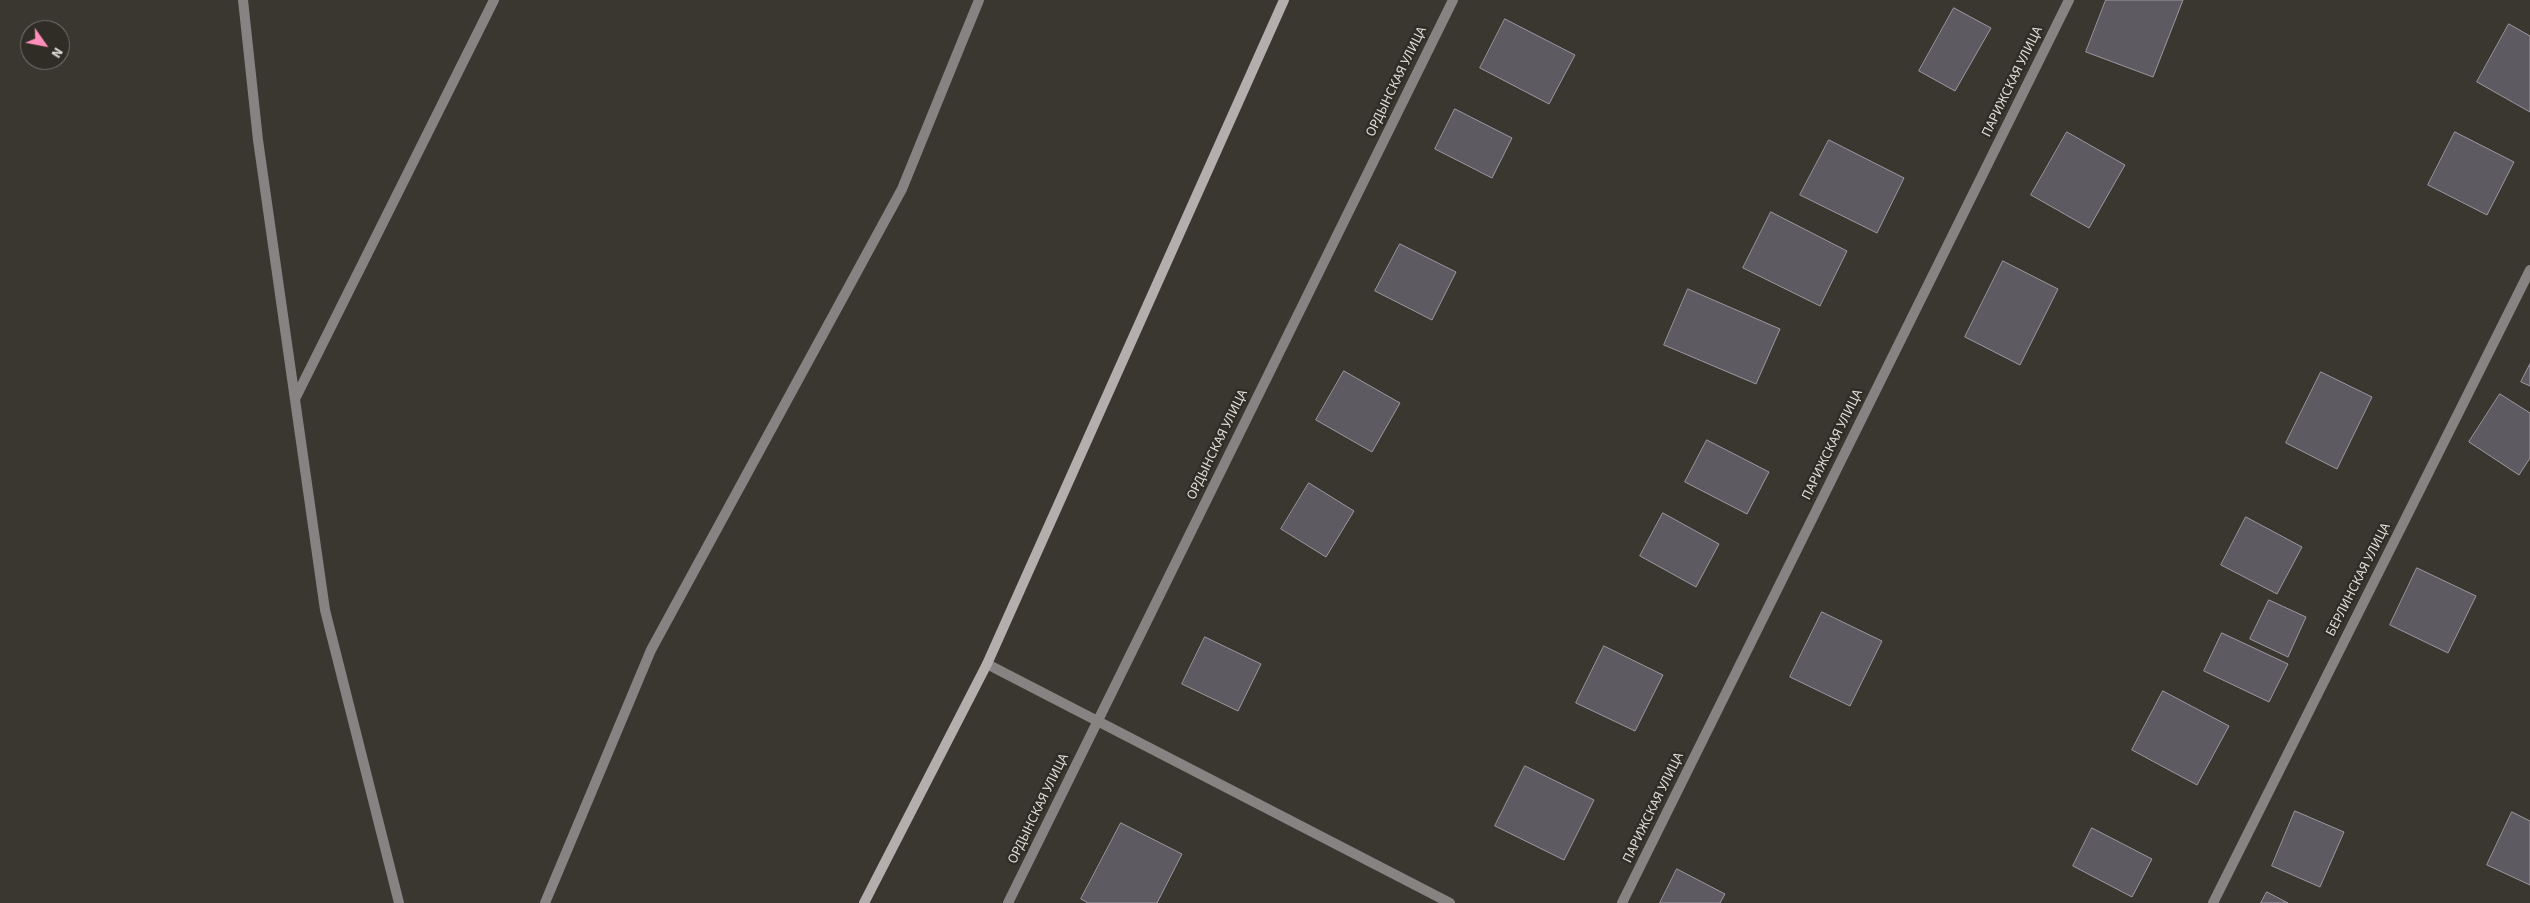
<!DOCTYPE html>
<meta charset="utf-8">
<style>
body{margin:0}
#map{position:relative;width:2530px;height:903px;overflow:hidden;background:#3a3731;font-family:"Source Sans 3",sans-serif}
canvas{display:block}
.north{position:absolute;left:20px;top:20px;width:50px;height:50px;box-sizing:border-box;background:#302d27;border:1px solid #76746e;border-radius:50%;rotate:123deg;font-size:14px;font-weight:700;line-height:20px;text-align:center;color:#dfded9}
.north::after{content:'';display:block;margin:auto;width:18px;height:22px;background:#ff8eba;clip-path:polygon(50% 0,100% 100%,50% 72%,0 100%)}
</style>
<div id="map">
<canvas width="2530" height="903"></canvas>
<div class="north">N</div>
</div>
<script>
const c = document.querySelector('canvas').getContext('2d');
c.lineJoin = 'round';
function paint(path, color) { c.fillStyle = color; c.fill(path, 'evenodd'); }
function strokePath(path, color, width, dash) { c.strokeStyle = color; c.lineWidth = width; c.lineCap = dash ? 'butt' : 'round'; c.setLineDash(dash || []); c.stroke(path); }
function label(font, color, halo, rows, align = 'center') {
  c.font = font + ' "Source Sans 3",sans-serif'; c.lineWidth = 5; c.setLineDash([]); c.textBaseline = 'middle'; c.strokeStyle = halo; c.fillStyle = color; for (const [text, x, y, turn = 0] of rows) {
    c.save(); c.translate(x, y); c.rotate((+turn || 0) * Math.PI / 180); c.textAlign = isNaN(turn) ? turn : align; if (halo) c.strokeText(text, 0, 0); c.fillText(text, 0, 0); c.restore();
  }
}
const building = new Path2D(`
 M2106 0H2183L2153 77 2086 52Z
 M1954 8 1991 28 1955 91 1919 71Z
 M1505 19 1575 55 1549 104 1480 68Z
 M2509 24 2530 36V112L2477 82Z
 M1455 109 1512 138 1492 178 1435 149Z
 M2067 132 2125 165 2089 228 2031 195Z
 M2455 132 2514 162 2487 215 2428 185Z
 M1829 140 1904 178 1877 233 1800 195Z
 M1771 212 1847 251 1820 306 1743 268Z
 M1400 244 1456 272 1432 320 1375 291Z
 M2003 261 2058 289 2020 365 1965 337Z
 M1688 289 1780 329 1756 384 1664 345Z
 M2530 364V386L2521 382Z
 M1344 371 1400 403 1372 452 1316 420Z
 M2321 372 2372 397 2337 469 2286 443Z
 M2500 394 2530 413V458L2519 475 2469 442Z
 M1707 440 1769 472 1747 514 1685 482Z
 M1309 483 1354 511 1326 557 1281 529Z
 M1663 513 1719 544 1696 587 1640 556Z
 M2246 517 2302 547 2277 594 2221 565Z
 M2417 568 2476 596 2448 653 2390 625Z
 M2269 600 2306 617 2288 657 2250 639Z
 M1822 612 1882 641 1850 706 1790 677Z
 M2222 633 2288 664 2269 702 2204 671Z
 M1205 637 1261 664 1238 711 1182 684Z
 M1604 646 1663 675 1635 731 1576 703Z
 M2163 691 2229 726 2197 785 2132 750Z
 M1525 766 1594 800 1564 860 1495 826Z
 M2295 811 2344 832 2320 887 2272 866Z
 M2512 812 2530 821V885L2487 865Z
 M1121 823 1182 854 1157 903H1088L1081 899Z
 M2092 828 2152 859 2132 897 2073 866Z
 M1677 869 1725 894 1720 903H1660Z
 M2267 892 2288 903H2261Z`);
paint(building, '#5d5a61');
strokePath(building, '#9c98a0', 1);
strokePath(new Path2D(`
 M243 0 258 140 325 610 399 903
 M295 399 494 0
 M987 664 1450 903
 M545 903 651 650 902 189 979 0
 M1008 903 1453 0
 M1622 903 2069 0
 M2213 903 2530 270`), '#878382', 10);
strokePath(new Path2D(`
 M864 903 987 664 1284 0`), '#b4aeac', 10);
label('14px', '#dfded9', '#302d27', [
 ["ОРДЫНСКАЯ УЛИЦА",1397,82,-64],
 ["ПАРИЖСКАЯ УЛИЦА",2013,82,-64],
 ["ОРДЫНСКАЯ УЛИЦА",1218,445,-64],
 ["ПАРИЖСКАЯ УЛИЦА",1833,445,-64],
 ["БЕРЛИНСКАЯ УЛИЦА",2359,580,-63],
 ["ПАРИЖСКАЯ УЛИЦА",1654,808,-64],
 ["ОРДЫНСКАЯ УЛИЦА",1039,809,-64]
]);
</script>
